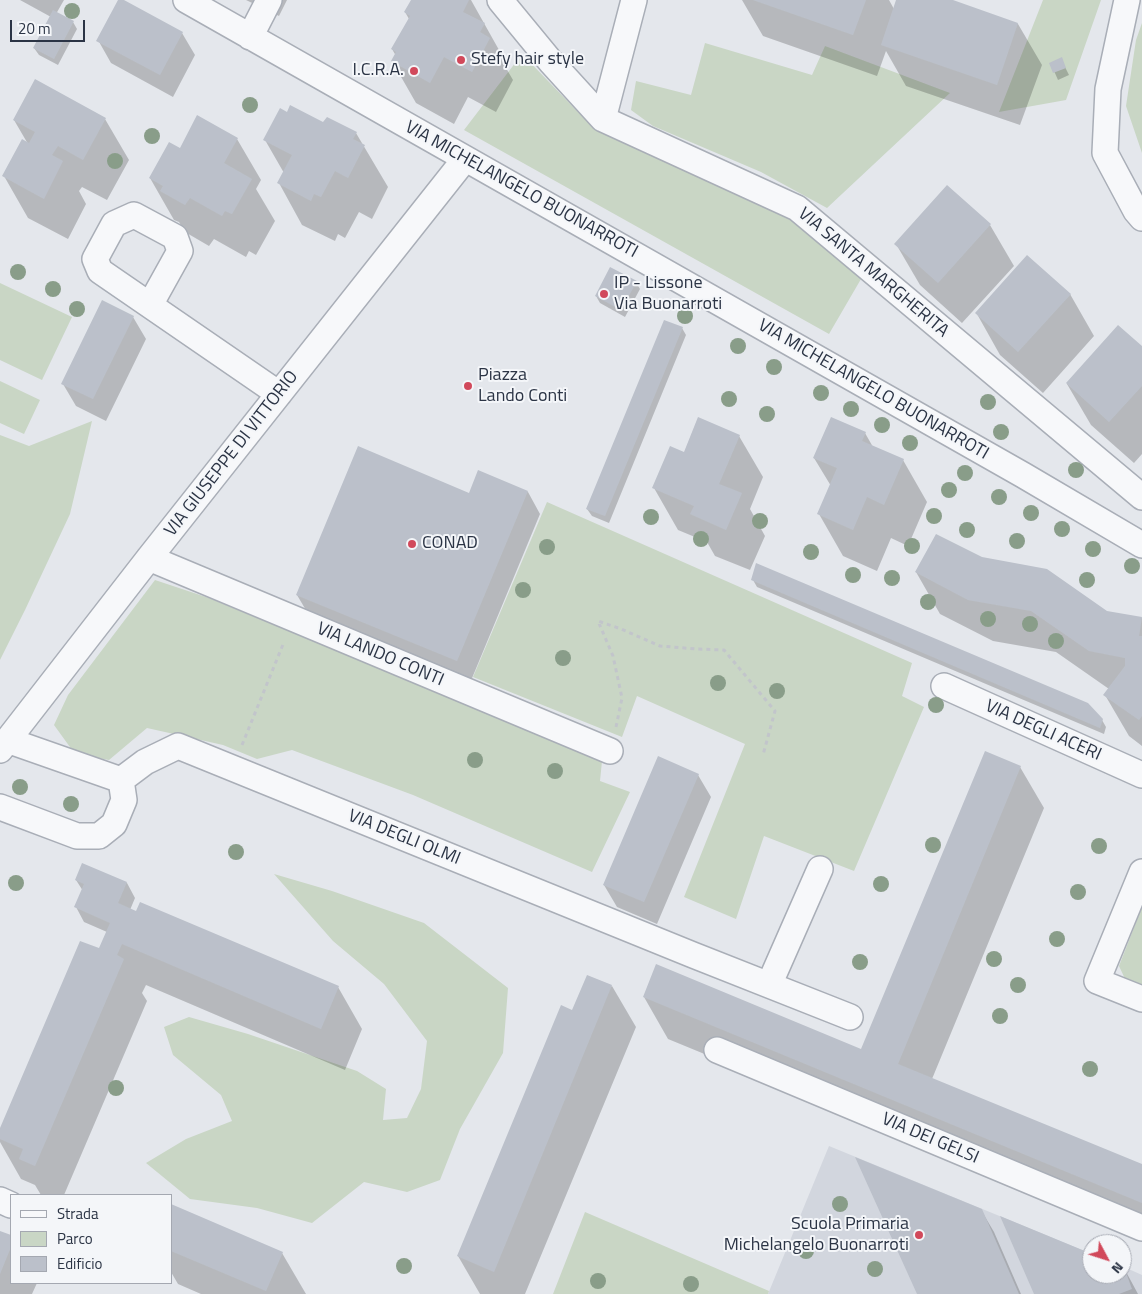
<!DOCTYPE html>
<style>
body{margin:0}
#map{position:relative;width:1142px;height:1294px;overflow:hidden;background:#e4e7ec;font-family:"Titillium Web",sans-serif}
canvas{display:block}
.legend{position:absolute;left:10px;top:1194px;width:162px;height:90px;box-sizing:border-box;background:#f4f6f9;border:1px solid #a4a8b1;margin:0;padding:6px 9px;list-style:none;font-size:15px;color:#2b3445}
.legend li{display:flex;align-items:center;gap:10px;height:25px}
.legend b{width:25px;border:1px solid #a4a8b1}
.north{position:absolute;left:1082px;top:1234px;width:50px;height:50px;box-sizing:border-box;background:#f4f6f9;border:1px solid #a4a8b1;border-radius:50%;rotate:130deg;font-size:14px;font-weight:700;line-height:20px;text-align:center;color:#2b3445}
.north::after{content:'';display:block;margin:auto;width:18px;height:22px;background:#d1495b;clip-path:polygon(50% 0,100% 100%,50% 72%,0 100%)}
.scale{position:absolute;left:10px;top:20px;width:75px;height:22px;box-sizing:border-box;border:2px solid #2b3445;border-top:0;padding-left:6px;font-size:15px;line-height:18px;white-space:nowrap;color:#2b3445;-webkit-text-stroke:4px #f4f6f9;paint-order:stroke}
</style>
<div id="map">
<canvas width="1142" height="1294"></canvas>
<ul class="legend">
<li><b style="height:6px;background:#f7f8fa"></b>Strada</li>
<li><b style="height:14px;background:#c9d6c5"></b>Parco</li>
<li><b style="height:14px;background:#bbc0ca"></b>Edificio</li>
</ul>
<div class="north">N</div>
<div class="scale">20 m</div>
</div>
<script>
const c = document.querySelector('canvas').getContext('2d');
c.lineJoin = 'round';
function paint(path, color) { c.fillStyle = color; c.fill(path, 'evenodd'); }
function strokePath(path, color, width, dash) { c.strokeStyle = color; c.lineWidth = width; c.lineCap = dash ? 'butt' : 'round'; c.setLineDash(dash || []); c.stroke(path); }
function label(font, color, halo, rows, align = 'center') {
  c.font = font + ' "Titillium Web",sans-serif'; c.lineWidth = 4; c.setLineDash([]); c.textBaseline = 'middle'; c.strokeStyle = halo; c.fillStyle = color; for (const [text, x, y, turn = 0] of rows) {
    c.save(); c.translate(x, y); c.rotate((+turn || 0) * Math.PI / 180); c.textAlign = isNaN(turn) ? turn : align; if (halo) c.strokeText(text, 0, 0); c.fillText(text, 0, 0); c.restore();
  }
}
paint(new Path2D(`
 M829 1146 1092 1254V1274H1122V1266L1142 1275V1294H768Z`), '#d2d6de');
paint(new Path2D(`
 M1043 0H1101L1066 100 999 112Z
 M1142 23V153L1126 106 1136 40Z
 M705 43 812 75 825 46 950 93 827 208 761 172 653 126 631 110 636 81 691 95Z
 M522 54 579 113 617 137 777 208 861 279 829 334 464 130Z
 M0 283 72 317 42 380 0 360Z
 M0 381 40 400 24 434 0 423Z
 M92 421 70 514 25 610 0 660V435L29 446Z
 M547 502 912 663 902 696 924 707 854 871 764 836 736 919 684 897 745 744 637 696 622 737 473 677Z
 M155 580 209 598 602 761 600 781 630 792 592 872 413 795 292 750 257 759 223 745 147 728 109 760 75 754 54 725 68 695Z
 M274 874 332 891 424 923 508 988 503 1053 460 1129 440 1180 407 1192 364 1182 312 1223 257 1208 190 1199 146 1163 186 1139 232 1121 221 1095 173 1055 164 1027 189 1017 248 1034 357 1071 386 1089 383 1120 407 1118 421 1089 427 1041 384 984 333 941Z
 M1142 907V988L1126 981 1119 966Z
 M585 1212 769 1291 768 1294H553Z`), '#c9d6c5');
paint(new Path2D(`
 M20 0H64L56 14 73 22 77 29 58 65 39 55 34 48 51 17Z
 M120 0 182 33 195 55 173 97 111 63 98 40Z
 M246 0H287L279 16Z
 M412 0H471L508 66 506 68 513 80 496 112 468 97 454 124 416 103 392 61 396 56 392 49 409 19 405 12Z
 M742 0H889L894 9 898 0H949L1018 24 1042 65 1020 125 906 86 886 51 877 76 763 36Z
 M1061 59 1069 75 1058 80 1051 64Z
 M288 114 356 133 388 187 372 219 359 212 345 238 338 234 335 241 302 225 279 183 284 173 265 140Z
 M105 119 129 160 107 200 82 187 79 191 86 204 68 239 28 218 4 176 28 144 14 120Z
 M237 139 261 180 256 189 275 221 256 255 249 251 246 257 214 239 209 246 185 232 179 222 174 220 150 178 180 149Z
 M990 225 1014 266 962 323 920 285 896 244Z
 M636 282 640 289 625 317 600 303 596 296Z
 M1070 294 1094 336 1043 393 1000 355 977 314Z
 M133 317 146 339 106 421 76 406 63 384Z
 M682 328 686 335 609 523 592 516 587 509Z
 M1142 347V454L1134 463 1091 425 1067 384Z
 M865 433 873 447 903 460 927 502 908 546 891 538 877 571 843 556 819 514 831 486 814 458Z
 M739 436 763 477 750 509 765 536 750 570 715 556 707 542 678 530 654 488 684 453Z
 M528 492 540 514 470 683 310 617 297 595 470 494Z
 M916 572 1107 612 1142 618V746L1129 736 1105 695 1109 689 1056 652 993 641 940 614Z
 M753 580 1102 720 1106 727 1104 734 757 587Z
 M1020 767 1044 808 932 1079 1142 1166V1234L668 1039 644 997 862 1050Z
 M698 775 711 797 657 924 617 907 604 885Z
 M76 880 127 883 135 898 130 910 338 987 362 1029 345 1070 146 985 142 993 147 1001 64 1195H41L35 1185 21 1179 0 1142V1131L99 950 107 932 84 922 76 907 83 891Z
 M612 986 636 1027 525 1294H480L458 1256 573 1011Z
 M171 1205 282 1253 306 1294H201L178 1284 171 1272Z
 M981 1210 994 1232 1021 1294H918Z
 M0 1232 11 1237V1283H37L32 1294H0Z
 M1092 1255V1274H1122V1268H1124L1138 1294H1035Z`), '#0003');
paint(new Path2D(`
 M118 0H124L183 32 160 75 96 41Z
 M411 0H469L463 12 485 23 480 32 490 38 472 72 444 57 430 83 391 61 396 52 391 49 410 16 404 12Z
 M753 0H866L853 35Z
 M896 0H953L1018 23 997 85 881 45Z
 M53 10 74 21 54 59 33 48Z
 M1062 57 1066 68 1053 73 1049 63Z
 M35 79 106 118 83 160 58 146 52 155 63 161 44 199 2 176 22 139 29 143 35 132 13 120Z
 M290 105 323 122 327 117 357 132 353 139 365 145 348 178 335 171 321 197 314 194 311 201 277 183 292 155 263 140 280 108 287 112Z
 M197 115 238 138 224 163 252 179 232 214 225 211 222 216 190 198 185 205 160 191 163 186 149 178 169 142 180 148Z
 M947 185 991 224 938 283 894 244Z
 M1027 255 1071 294 1018 352 975 313Z
 M610 267 637 281 621 310 595 296Z
 M102 300 134 316 93 399 61 384Z
 M664 320 683 327 605 516 586 509Z
 M1118 325 1142 346V386L1109 422 1066 383Z
 M698 417 740 435 719 484 742 493 726 530 690 514 694 506 652 488 670 446 684 452Z
 M831 417 866 432 862 441 904 459 884 505 867 497 853 530 817 514 837 468 813 458Z
 M358 446 469 493 478 470 528 491 457 661 296 595Z
 M936 534 982 557 1047 569 1107 611 1142 617 1139 636H1142V716L1139 720 1103 695 1125 666V658L1089 651 1031 611 968 600 915 572Z
 M756 563 1088 703 1103 719 1100 728 751 580Z
 M985 751 1021 766 898 1064 1142 1164V1203L643 997 656 964 861 1049Z
 M658 756 699 774 644 902 603 885Z
 M82 863 127 882 118 903 136 911 140 902 339 986 321 1029 122 944 117 955 124 959 35 1166 19 1159 23 1149 0 1139V1128L80 941 99 948 110 923 74 907 84 884 75 880Z
 M587 975 612 985 494 1272 457 1256 561 1005 572 1010Z
 M855 1157 982 1209 1019 1294H917Z
 M171 1204 283 1252 266 1291 171 1251Z
 M1000 1216 1092 1254V1274H1122V1266L1124 1267 1132 1289 1119 1294H1034Z
 M0 1231 11 1235V1247L0 1274Z`), '#bbc0ca');
const minor = new Path2D(`
 M186 0 1023 475 1142 545
 M500 0 551 62 603 119 797 208 1142 497
 M1127 0 1108 89 1105 153 1136 211 1142 218
 M250 37 269 0
 M603 119 634 0
 M150 305 180 251 175 237 134 215 114 224 95 259 100 271 279 394
 M149 558 610 751
 M944 686 1142 775
 M0 750 149 558 465 159
 M121 780 145 762 178 746 693 955 850 1017
 M0 807 77 836H99L114 824 124 800 121 780 7 740
 M1142 872 1097 981 1142 999
 M769 985 820 869
 M717 1050 1142 1228
 M0 1200 11 1205`);
strokePath(minor, '#a9aeb7', 28);
strokePath(new Path2D(`
 M616 727 622 698 613 656 598 621 621 629 660 646 697 649 724 650 775 711 763 755
 M242 745 284 642`), '#c2c5cb', 3, [4, 4]);
strokePath(minor, '#f7f8fa', 25);
c.fillStyle = '#899d89';
for (const [x, y] of [
 [72,11],
 [250,105],
 [152,136],
 [115,161],
 [18,272],
 [53,289],
 [77,309],
 [685,316],
 [738,346],
 [774,367],
 [821,393],
 [729,399],
 [988,402],
 [851,409],
 [767,414],
 [882,425],
 [1001,432],
 [910,443],
 [1076,470],
 [965,473],
 [949,490],
 [999,497],
 [1031,513],
 [934,516],
 [651,517],
 [760,521],
 [1062,529],
 [967,530],
 [701,539],
 [1017,541],
 [912,546],
 [547,547],
 [1093,549],
 [811,552],
 [1132,566],
 [853,575],
 [892,578],
 [1087,580],
 [523,590],
 [928,602],
 [988,619],
 [1030,624],
 [1056,641],
 [563,658],
 [718,683],
 [777,691],
 [936,705],
 [475,760],
 [555,771],
 [20,787],
 [71,804],
 [933,845],
 [1099,846],
 [236,852],
 [16,883],
 [881,884],
 [1078,892],
 [1057,939],
 [994,959],
 [860,962],
 [1018,985],
 [1000,1016],
 [1090,1069],
 [116,1088],
 [840,1204],
 [806,1251],
 [404,1266],
 [875,1269],
 [598,1281],
 [691,1284]
]) { c.beginPath(); c.arc(x, y, 8, 0, 2 * Math.PI); c.fill(); }
for (const [x, y, r, color] of [
 [461,60,5,"#d1495b"],
 [414,71,5,"#d1495b"],
 [604,294,5,"#d1495b"],
 [468,386,5,"#d1495b"],
 [412,544,5,"#d1495b"],
 [919,1235,5,"#d1495b"]
]) { const dot = new Path2D(); dot.arc(x, y, r, 0, 2 * Math.PI); c.fillStyle = color; c.fill(dot); strokePath(dot, '#f4f6f9', 2); }
label('18px', '#2b3445', '#f4f6f9', [
 ["Stefy hair style",471,60],
 ["I.C.R.A.",404,71,"right"],
 ["IP - Lissone",614,284],
 ["Via Buonarroti",614,305],
 ["Piazza",478,376],
 ["Lando Conti",478,397],
 ["CONAD",422,544],
 ["Scuola Primaria",909,1225,"right"],
 ["Michelangelo Buonarroti",909,1246,"right"]
], 'left');
label('18px', '#2b3445', '#f4f6f9', [
 ["VIA MICHELANGELO BUONARROTI",521,190,29],
 ["VIA SANTA MARGHERITA",873,273,40],
 ["VIA MICHELANGELO BUONARROTI",873,390,30],
 ["VIA GIUSEPPE DI VITTORIO",232,454,-52],
 ["VIA LANDO CONTI",380,655,23],
 ["VIA DEGLI ACERI",1043,731,24],
 ["VIA DEGLI OLMI",404,838,22],
 ["VIA DEI GELSI",930,1139,23]
]);
</script>
